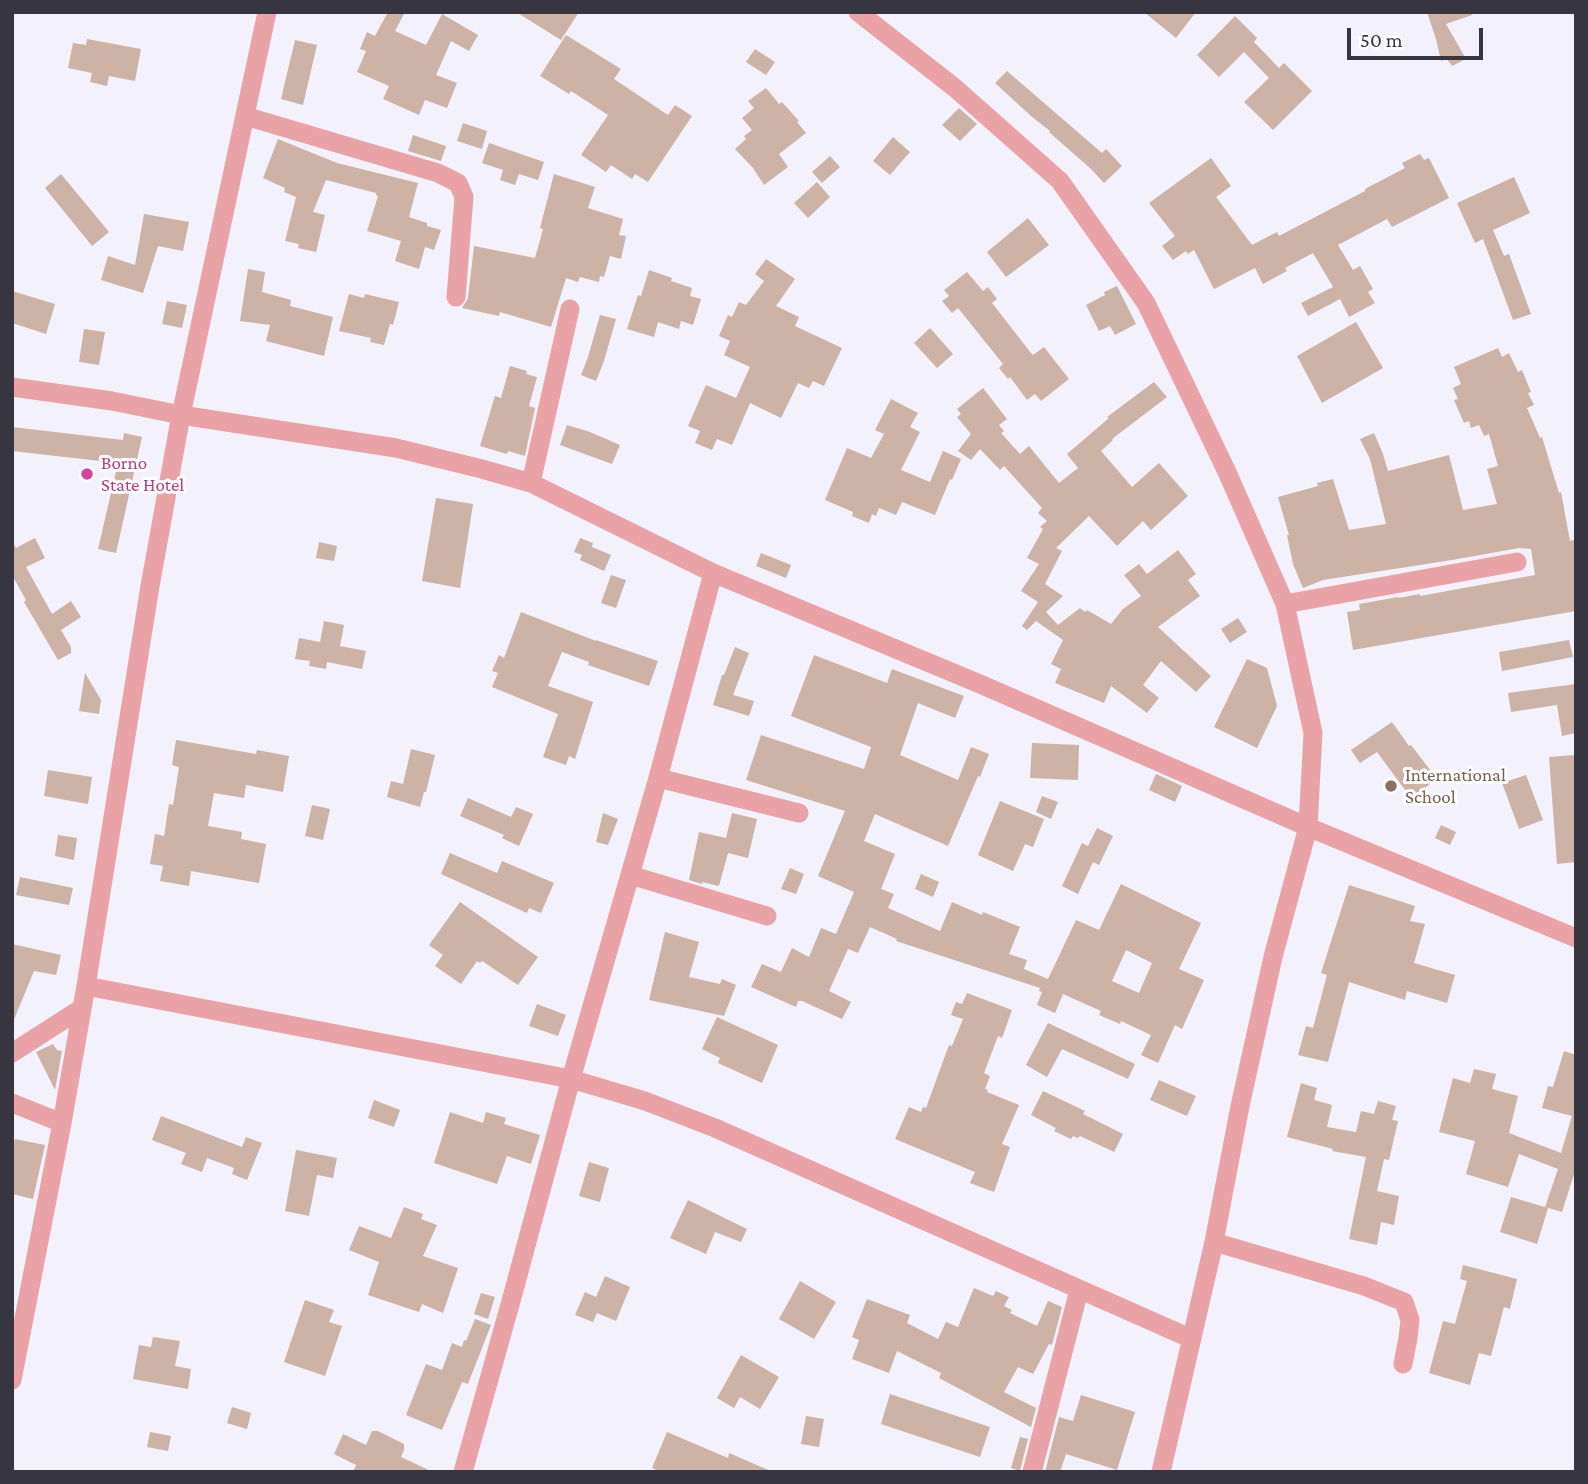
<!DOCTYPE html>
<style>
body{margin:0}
#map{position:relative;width:1588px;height:1484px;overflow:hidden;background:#f3f1fc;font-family:"Crimson Pro",serif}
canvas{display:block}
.frame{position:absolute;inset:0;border:14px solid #37353f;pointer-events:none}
.scale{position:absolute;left:1347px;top:28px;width:136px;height:32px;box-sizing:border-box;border:4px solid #37353f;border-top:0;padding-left:9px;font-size:21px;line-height:24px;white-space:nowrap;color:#37353f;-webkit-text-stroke:5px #fff;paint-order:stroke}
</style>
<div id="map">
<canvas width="1588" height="1484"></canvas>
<div class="frame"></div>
<div class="scale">50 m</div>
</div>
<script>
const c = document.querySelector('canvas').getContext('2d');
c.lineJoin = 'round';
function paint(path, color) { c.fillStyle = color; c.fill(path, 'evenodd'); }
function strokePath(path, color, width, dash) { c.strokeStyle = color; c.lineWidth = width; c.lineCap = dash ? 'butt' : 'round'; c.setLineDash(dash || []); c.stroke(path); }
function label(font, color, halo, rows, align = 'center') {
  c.font = font + ' "Crimson Pro",serif'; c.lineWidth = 6; c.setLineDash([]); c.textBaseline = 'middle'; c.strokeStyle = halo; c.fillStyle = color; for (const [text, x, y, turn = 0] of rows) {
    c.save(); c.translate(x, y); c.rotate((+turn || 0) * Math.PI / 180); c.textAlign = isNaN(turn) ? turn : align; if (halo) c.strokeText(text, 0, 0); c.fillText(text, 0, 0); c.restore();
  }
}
paint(new Path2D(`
 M388 12H405L395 31 426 45 442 14 478 35 469 51 451 41 436 75 457 83 447 108 425 100 419 115 383 99 389 86 357 72 366 51 360 49 367 32 375 36Z
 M516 12H579L561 40Z
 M1144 12H1196L1176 38Z
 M1427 12H1472V15L1446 24 1466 59 1452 66 1447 59 1441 61 1436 39Z
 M1235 16 1257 38 1254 42 1279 68 1284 63 1312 91 1273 130 1244 102 1269 78 1244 52 1219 77 1197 55Z
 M566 35 621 69 614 79 668 115 675 105 692 116 648 182 635 174 632 179 611 165 606 172 581 155 608 115 571 91 569 94 540 76Z
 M87 39 141 49 135 81 109 76 107 86 90 82 92 73 68 68 73 43 86 45Z
 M295 40 317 45 303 105 281 99Z
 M755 49 775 62 766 75 746 62Z
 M1007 71 1102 153 1106 149 1122 166 1104 183 1091 169 1049 132 1050 131 1031 116 995 83Z
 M766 88 779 104 782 102 799 121 797 122 806 133 779 154 788 167 764 185 753 168 735 149 746 139 744 136 752 130 742 118 754 108 748 101Z
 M959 108 977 124 960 141 942 125Z
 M463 123 487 131 482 149 457 141Z
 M413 135 446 146 441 161 408 151Z
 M893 137 910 152 890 175 873 161Z
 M278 139 337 163 418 183 409 217 427 223V226L441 230 434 250 425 247 419 269 395 261 401 241 367 231 378 196 376 195V193L326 180 313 212 325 215 316 252 298 248 299 244 285 241 296 197 284 192 285 188 263 178Z
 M489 143 544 162 538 180 519 174 515 185 500 180 503 170 482 163Z
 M1420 154 1424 160 1429 158 1449 198 1392 227 1387 219 1338 245 1353 270 1360 266 1373 289 1368 292 1375 303 1349 317 1340 299 1308 316 1301 303 1333 287 1313 253 1285 268 1287 271 1263 284 1255 268 1214 289 1194 250 1188 254 1186 251 1173 260 1162 246 1175 236 1149 203 1211 158 1231 186 1216 197 1252 245 1277 232 1279 236 1365 191V189L1405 168 1402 163Z
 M830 156 840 167 822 183 812 172Z
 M61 174 109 232 92 246 45 188Z
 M554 174 595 187 588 208 623 219 619 235 626 236 621 259 610 256 604 277 600 276 599 282 580 277 578 282 566 278 551 327 500 312 499 316 462 308 468 298 474 246 535 258 543 229 540 228Z
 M1514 177 1530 213 1493 230 1504 256 1509 254 1531 314 1513 320 1483 239 1475 243 1457 203Z
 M817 182 830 197 808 218 794 203Z
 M144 214 189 222 183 251 158 246 143 293 101 280 108 256 135 265Z
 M1028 218 1049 245 1006 277 987 252Z
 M766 259 795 279 776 306 799 317 795 326 842 348 824 386 813 381 809 388 798 383 781 418 750 403 732 445 717 439 712 450 695 443 700 431 688 426 706 385 736 398 750 367 724 355 730 341 719 336 728 315 732 317 739 302 746 305 764 281 755 274Z
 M248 269 265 272 262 292 291 300 290 306 333 317 324 356 266 341 270 325 240 321Z
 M649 270 672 278 671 281 692 288 690 296 701 299 693 325 681 321 679 329 658 322 654 337 627 329 638 295 641 296Z
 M967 272 983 291 988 287 997 299 992 303 1031 353 1033 355 1044 347 1069 379 1041 401 1035 394 1027 400 1010 377 1008 379 999 368 1003 364 958 308 952 313 942 301 949 296 944 290Z
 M1117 286 1136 324 1115 335 1110 326 1099 331 1086 305 1105 295 1104 292Z
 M12 291 55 304 46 334 12 323Z
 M349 294 364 298 365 294 399 302 393 325 390 324 384 345 370 342 371 338 339 331Z
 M167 301 187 305 182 328 162 324Z
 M600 315 616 319 604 361 596 381 581 375 588 357Z
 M1356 322 1383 368 1322 403 1297 356Z
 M930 328 953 354 937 368 914 343Z
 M84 329 105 332 99 365 79 362Z
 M1498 348 1502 357 1509 353 1518 372 1522 370 1531 392 1528 393 1534 405 1527 408 1540 438 1542 437 1559 493 1561 492 1570 541 1574 540 1576 552V611L1353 650 1347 612 1360 610 1359 604 1398 597V598L1420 594V596L1535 575 1531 549 1519 548 1452 560 1323 580 1303 588 1293 564 1287 535H1289L1278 497 1318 486 1317 483 1333 479 1349 530 1386 524 1370 459 1360 439 1374 433 1383 454 1388 471 1449 455 1463 510 1497 504 1487 469 1498 466 1489 434 1484 436 1479 425 1471 428 1469 421 1464 423 1454 400 1458 399 1453 388 1461 384 1454 367Z
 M510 366 527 371 526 374 537 377 529 406 535 408 525 456 508 451 507 454 480 446 495 396 501 398Z
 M1154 382 1167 397 1112 439 1113 440 1101 451 1132 487 1159 463 1188 496 1151 530 1143 521 1117 546 1089 516 1056 548 1062 551 1045 584 1063 596 1046 612 1058 625 1080 608 1085 612 1087 610 1111 624 1123 609 1141 596 1124 575 1139 564 1147 574 1178 550 1196 574 1188 580 1200 596 1158 627 1211 676 1196 692 1161 661 1143 685 1159 698 1147 713 1111 686 1104 703 1055 683 1061 669 1051 664 1063 640 1036 621 1027 630 1022 626 1038 602 1021 591 1039 564 1027 558 1043 529 1040 527 1047 521 1038 513 1042 508 1004 466 1000 470 980 449 971 460 958 451 971 434 957 417 961 414 957 409 983 388 1007 419 999 425 1004 431 1001 433 1020 454 1029 446 1059 483 1078 468 1067 454 1109 418 1107 417Z
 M891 399 918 413 910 427 920 432 901 470 930 482 943 451 961 459 952 480 950 479 935 515 902 502 896 515 879 508 876 516 872 514 869 523 852 516 853 512 825 500 847 448 871 458 884 434 875 430Z
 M567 425 590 432 620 445 612 464 560 445Z
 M12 427 123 440 124 433 142 437 116 553 98 549 118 463 12 451Z
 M436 498 473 504 460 588 422 581Z
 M35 538 45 558 26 567 52 614 71 601 81 617 61 630 71 647V653L58 660 24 602 26 600 12 575V540L16 548Z
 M580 538 593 543 592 547 611 555 604 571 580 560 582 555 574 552Z
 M319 542 337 546 334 561 316 558Z
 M761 553 791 565 786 578 756 566Z
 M611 575 626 580 616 608 601 603Z
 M521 612 596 641V640L658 661 649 686 588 665 589 662 562 652 548 686 593 702 575 759 569 756 566 765 543 757 558 714 492 687 498 673 492 671 499 655 504 658Z
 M1238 618 1247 632 1230 643 1221 629Z
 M324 621 344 625 340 646 366 651 362 669 327 662 326 669 309 666 310 661 295 659 299 638 320 642Z
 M1569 640 1573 657 1502 671 1499 652Z
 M735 647 749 653 733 695 754 701 749 716 713 705 722 675H724Z
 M814 655 887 683 892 669 964 696 955 718 918 703 900 755 958 780 971 747 989 754 980 777 978 776 948 846 875 814 864 841 895 854 881 889 894 894 888 908 940 931 952 902 982 915 983 912 1020 927 1009 954 1027 960 1024 969 1048 979 1076 920 1099 930 1121 884 1201 923 1179 969 1204 980 1182 1029 1175 1025 1158 1063 1141 1055 1151 1035 1121 1021 1120 1024 1099 1015 1101 1011 1063 994 1055 1013 1037 1005 1042 992 1039 991 1040 988 896 941 897 939 870 927 858 953 848 949 829 991 851 1002 842 1019 802 1001H798L796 1007 751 987 762 964 781 972 792 948 809 957 821 928 836 934 854 892 818 876 845 811 746 780 761 735 864 769 871 747 791 716ZM1126 950 1152 963 1139 993 1112 981Z
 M1247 659 1267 668 1277 706 1257 748 1214 727Z
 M85 673 101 700 99 714 79 711Z
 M1576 684V733L1562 736 1557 705 1511 712 1508 693Z
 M1392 722 1409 746 1411 745 1437 779 1411 798 1377 752 1360 763 1351 750Z
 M176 740 256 754 257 750 289 756 283 792 246 785 244 798 214 793 208 826 242 832 241 839 266 844 259 883 191 871 189 886 160 881 163 866 150 864 155 834 164 836 169 804 173 805 179 767 172 765Z
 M1032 743 1079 745 1078 780 1030 778Z
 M411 749 435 755 426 792H424L420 807 387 797 391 781 403 784Z
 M1574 755 1576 862 1557 864 1549 757Z
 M48 770 92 777 88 804 44 796Z
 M1156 774 1182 786 1175 802 1149 790Z
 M1526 775 1543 820 1519 829 1502 783Z
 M1042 796 1058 802 1051 819 1036 812Z
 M468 798 511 817 516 807 533 814 519 846 502 838 504 835 460 816Z
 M1000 801 1044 819 1033 847 1025 844 1013 871 978 855Z
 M312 805 330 809 323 840 305 836Z
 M603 813 618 819 608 845 596 842Z
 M732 813 757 819 748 858 728 853 719 886 702 882V884L689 880 699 832 726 838Z
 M1441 825 1456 832 1450 845 1435 838Z
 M1097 828 1113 836 1099 865 1093 862 1078 894 1062 886 1082 843 1088 846Z
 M58 835 77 838 74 860 55 856Z
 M450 853 497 873 502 861 554 883 541 913 529 908 527 913 441 874Z
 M790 868 804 874 796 894 781 889Z
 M921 874 939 882 933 897 915 889Z
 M20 877 73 888 69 905 16 895Z
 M1349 885 1415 906 1410 921 1425 924 1414 963 1455 975 1447 1003 1407 991 1405 1000 1349 982 1328 1062 1298 1055 1306 1026 1313 1028 1327 975 1321 973Z
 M460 902 538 957 518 985 482 961 480 963 477 961 461 984 435 966 443 955 429 945Z
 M665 932 699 942 689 977 720 984 722 979 736 985 724 1016 649 1000Z
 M12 944 61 955 56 975 34 971 13 1022Z
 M967 993 1012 1010 1002 1038 998 1036 984 1073 990 1076 985 1089 988 1090 987 1092 1019 1105 1002 1144 1010 1147 994 1192 970 1183 975 1172 895 1139 909 1107 921 1112 923 1107 926 1108 949 1045 952 1046 963 1019 951 1015 956 1002 962 1004Z
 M537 1004 566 1015 558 1036 529 1026Z
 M717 1017 778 1045 762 1083 718 1063 720 1058 702 1049Z
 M1048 1023 1135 1064 1128 1079 1062 1049 1047 1077 1026 1065Z
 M53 1044 57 1050 62 1051 55 1090 36 1052Z
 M1564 1051 1576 1055V1168L1562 1212 1545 1207 1558 1169 1519 1154 1508 1187 1466 1174 1475 1141 1439 1132 1453 1078 1470 1083 1474 1069 1496 1074 1492 1089 1518 1096 1509 1133 1561 1153 1572 1116 1542 1108 1548 1086 1553 1087Z
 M1159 1080 1196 1096 1187 1116 1150 1100Z
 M1301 1083 1317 1088 1314 1100 1332 1105 1327 1127 1356 1132 1361 1111 1374 1114 1378 1101 1396 1106 1392 1120 1398 1121 1389 1160 1384 1159 1377 1191 1399 1196 1394 1225 1381 1222 1377 1245 1349 1239 1366 1157 1332 1151 1333 1149 1287 1137Z
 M1043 1091 1085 1111 1083 1114 1123 1134 1114 1152 1080 1136 1078 1138 1073 1136 1071 1139 1054 1131 1056 1128 1031 1115Z
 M374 1100 400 1110 394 1127 368 1118Z
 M450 1112 483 1123 486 1112 506 1118 504 1124 540 1135 531 1164 507 1156 497 1184 434 1163Z
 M161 1116 242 1147 246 1137 262 1143 247 1180 232 1174 234 1168 207 1158 202 1172 181 1164 186 1153 152 1140Z
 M15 1139 45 1145 33 1199 12 1194V1151Z
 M296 1150 337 1158 333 1178 317 1175 309 1216 285 1211Z
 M589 1162 609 1168 600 1202 579 1196Z
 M1511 1197 1548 1208 1537 1244 1500 1232Z
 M688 1200 747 1229 741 1242 715 1232 706 1254 670 1238Z
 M404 1207 423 1214 421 1219 437 1225 423 1256 458 1268 443 1313 422 1304 419 1312 368 1295 379 1262 349 1250 359 1226 391 1238Z
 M1463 1265 1517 1279 1510 1309 1504 1307 1491 1356 1479 1353 1470 1385 1429 1373 1443 1321 1455 1324 1467 1281 1460 1279Z
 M605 1276 630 1287 616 1321 597 1313 593 1322 575 1315 585 1292 596 1297Z
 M800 1281 836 1302 814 1339 779 1319Z
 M974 1288 993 1296 996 1291 1009 1297 1004 1306 1012 1310 1010 1313 1037 1326 1048 1301 1062 1307 1052 1345 1049 1344 1033 1374 1018 1367 1004 1392 1036 1408 1031 1427 939 1378 941 1373 897 1351 889 1373 852 1359 859 1340 852 1337 867 1299 910 1315 907 1323 938 1339 946 1322 958 1327Z
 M481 1293 495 1297 488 1319 474 1314Z
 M305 1300 334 1310 329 1322 342 1326 325 1376 284 1362Z
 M475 1319 491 1325 468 1384 462 1382 442 1430 406 1415 426 1364 442 1370 452 1343 462 1347 464 1340 466 1341Z
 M153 1337 180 1341 175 1366 191 1369 188 1389 133 1379 139 1345 151 1347Z
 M741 1355 779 1377 760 1409 740 1397 734 1408 717 1398Z
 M890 1394 990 1427 980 1457 881 1424Z
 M1081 1395 1135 1412 1117 1470 1066 1454 1060 1472H1045L1059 1417 1073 1421Z
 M232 1407 251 1413 247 1429 227 1423Z
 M806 1416 824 1419 819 1447 801 1444Z
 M372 1431H378L404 1444V1450L401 1457 433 1472H353L356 1465 334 1454 343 1434 366 1445Z
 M150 1432 171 1436 168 1451 147 1447Z
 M667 1432 728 1458 729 1453 773 1472H661L652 1468Z
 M1020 1437 1028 1439 1020 1471 1011 1468Z`), '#cdb2a6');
strokePath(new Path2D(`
 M858 12 955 88 1060 181 1146 303 1227 472 1285 604 1313 733 1308 827 1273 957 1240 1106 1214 1242 1161 1472
 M245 116 438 173 458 183 464 197 456 297
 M12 387 112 401 181 415 396 448 482 469 531 483 713 573 980 684 1308 827 1576 938
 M531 483 570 309
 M1285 604 1517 562
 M658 778 799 813
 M630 875 767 916
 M86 986 571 1079 645 1101 715 1128 1192 1339
 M12 1053 82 1008
 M12 1103 62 1123
 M1214 1242 1364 1286 1404 1302 1410 1320 1408 1338 1403 1364
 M12 1380 62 1123 86 986 150 586 181 415 267 12
 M463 1472 511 1301 571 1079 658 778 713 573
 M1032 1472 1079 1290`), '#e9a2a6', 19);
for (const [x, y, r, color] of [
 [87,474,7,"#d1479c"],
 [1391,786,7,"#8d6e63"]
]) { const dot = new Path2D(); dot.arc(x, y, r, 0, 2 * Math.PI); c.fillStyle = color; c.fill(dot); strokePath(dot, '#fff', 2.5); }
label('19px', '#b23c85', '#fff', [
 ["Borno",101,463],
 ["State Hotel",101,485]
], 'left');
label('19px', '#785e54', '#fff', [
 ["International",1405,775],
 ["School",1405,797]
], 'left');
</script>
